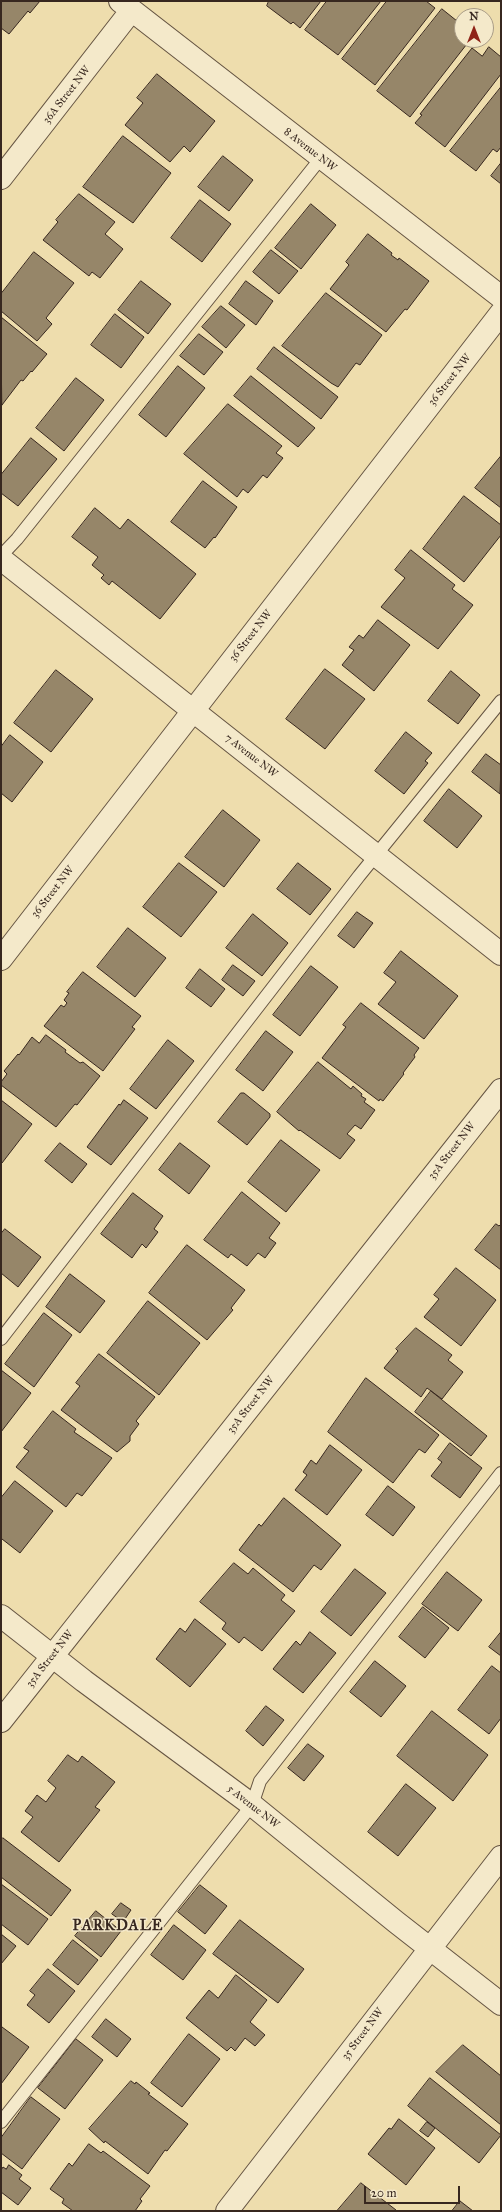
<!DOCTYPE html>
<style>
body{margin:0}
#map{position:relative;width:502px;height:2212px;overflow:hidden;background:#eeddad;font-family:"IM FELL Great Primer",serif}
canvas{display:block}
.frame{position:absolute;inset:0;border:2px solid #37271f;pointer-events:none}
.north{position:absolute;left:454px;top:8px;width:40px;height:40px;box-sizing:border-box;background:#f4e9ca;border:1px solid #a89b86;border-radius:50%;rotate:0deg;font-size:11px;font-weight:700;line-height:16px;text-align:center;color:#37271f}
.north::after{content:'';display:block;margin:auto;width:14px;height:18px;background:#8f2418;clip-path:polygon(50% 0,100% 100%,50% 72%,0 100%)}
.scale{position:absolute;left:364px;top:2186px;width:96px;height:18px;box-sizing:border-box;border:2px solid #37271f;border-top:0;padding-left:5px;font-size:12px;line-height:14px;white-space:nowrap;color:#37271f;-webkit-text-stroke:3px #f4e9ca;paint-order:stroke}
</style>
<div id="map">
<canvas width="502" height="2212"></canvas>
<div class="frame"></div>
<div class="north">N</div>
<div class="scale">20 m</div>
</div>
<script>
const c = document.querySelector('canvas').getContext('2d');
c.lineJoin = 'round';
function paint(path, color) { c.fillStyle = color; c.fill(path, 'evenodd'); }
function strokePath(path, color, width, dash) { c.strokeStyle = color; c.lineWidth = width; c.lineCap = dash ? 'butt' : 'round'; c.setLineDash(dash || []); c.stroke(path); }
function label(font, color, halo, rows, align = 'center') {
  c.font = font + ' "IM FELL Great Primer",serif'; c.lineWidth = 3; c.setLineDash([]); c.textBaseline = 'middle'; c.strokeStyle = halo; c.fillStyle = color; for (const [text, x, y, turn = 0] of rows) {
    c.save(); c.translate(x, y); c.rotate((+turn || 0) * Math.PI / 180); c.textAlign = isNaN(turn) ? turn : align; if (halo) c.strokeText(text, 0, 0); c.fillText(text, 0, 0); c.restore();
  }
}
const building = new Path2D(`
 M1 1H40L30 13 28 11 9 34 1 28Z
 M269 1H321L300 28 293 22 291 24 267 6Z
 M327 1H381L338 55 305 30Z
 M387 1H426L435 8 375 85 342 59Z
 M442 9 462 25V40H470L410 117 377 91Z
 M489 47 501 57V74L445 147 415 123 422 115 420 114 472 48 482 56Z
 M157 74 215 121 190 152 184 146 170 162 125 125 143 103 137 98Z
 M501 87V147L497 152 493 149 476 171 450 151Z
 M123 136 171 173 133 223 83 187Z
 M223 156 253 180 229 211 198 187Z
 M501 163V184L491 176Z
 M79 194 115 222 105 234 123 249 100 278 92 272 89 276 43 240 58 222 56 220Z
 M200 200 231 224 202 262 171 238Z
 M311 204 336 225 301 269 275 248Z
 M368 234 392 253 391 255 398 260 399 258 429 281 407 310 405 309 386 332 330 289 349 265 346 262Z
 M271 250 298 271 279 294 253 272Z
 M34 252 74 283 46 318 52 324 37 341 1 311V294Z
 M141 281 171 304 148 334 118 310Z
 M246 281 273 301 256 325 229 304Z
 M326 293 382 335 360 365 356 363 338 387 331 383 282 346Z
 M221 306 245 325 226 348 202 327Z
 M115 314 144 337 121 368 91 345Z
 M1 317 47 354 32 372 31 371 23 381 21 380 2 405Z
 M199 334 223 352 204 375 180 356Z
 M274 347 338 397 321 419 257 369Z
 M178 366 205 388 166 437 139 415Z
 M251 376 315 428 298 447 234 396Z
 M76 378 104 400 64 451 36 428Z
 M228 404 282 446 276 453 283 458 267 478 263 475 248 493 243 489 237 497 184 454Z
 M31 438 57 459 18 506 1 493V475Z
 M501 456V508L475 488Z
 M203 481 237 507 215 538 214 537 205 548 171 522Z
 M464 496 501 525V535L464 582 423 549Z
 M95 508 120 529 128 519 196 574 160 619 112 581 109 585 101 578 104 575 92 565 98 557 72 537Z
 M411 550 455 585 452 589 473 605 438 649 381 607 405 578 395 570Z
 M378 620 410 645 374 691 342 665 354 650 349 647 359 635 363 638Z
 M325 669 365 699 325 749 286 719Z
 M56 670 93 699 51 752 14 723Z
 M451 671 480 695 458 724 428 701Z
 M406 732 432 753 425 761 428 763 404 794 375 771Z
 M10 735 43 762 12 802 1 793V747Z
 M486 754 501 765 500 794 472 772Z
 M449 789 482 816 457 848 424 821Z
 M223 810 260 840 224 887 185 857Z
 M179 863 217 892 181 937 143 907Z
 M298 863 331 889 310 915 277 889Z
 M357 912 373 923 354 948 338 936Z
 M253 914 288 943 262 976 226 948Z
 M128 928 166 958 135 997 97 967Z
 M401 951 458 996 424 1039 378 1004 396 982 384 973Z
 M233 965 255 981 243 996 222 980Z
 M311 966 338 987 300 1036 273 1015Z
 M200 969 225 989 211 1007 186 988Z
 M83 972 141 1016 132 1027 135 1029 103 1071 44 1026 61 1005 64 1007 67 1003 64 1000 69 993 67 992Z
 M361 1003 419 1048 414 1055 415 1057 403 1073 404 1074 383 1101 380 1099 379 1101 322 1058 346 1027 343 1025Z
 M266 1031 293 1052 263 1091 236 1070Z
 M46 1035 66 1050 65 1052 80 1063 83 1062 100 1076 77 1105 75 1104 56 1127 1 1085V1082L7 1074 4 1071 18 1054 19 1055 32 1037 39 1043Z
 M168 1040 194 1061 156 1109 130 1089Z
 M318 1062 351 1089 353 1086 362 1094 361 1096 366 1099 364 1102 375 1110 361 1129 355 1125 347 1134 355 1140 340 1159 300 1130 299 1131 277 1112Z
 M241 1093H244L270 1114V1117L247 1145 218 1122Z
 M1 1100 32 1124 2 1163 1 1162Z
 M124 1100 148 1118 111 1165 87 1147 119 1104 120 1105Z
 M281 1140 320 1170 286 1212 248 1182Z
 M60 1143 87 1164 72 1183 45 1161Z
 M180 1143 210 1166 189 1194 159 1170Z
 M242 1192 280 1223 269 1238 276 1243 265 1258 258 1253 247 1266 231 1254 228 1258 204 1240Z
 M133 1193 163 1216 154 1229 158 1232 146 1248 142 1244 132 1258 101 1234Z
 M496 1224 499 1226 501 1224V1270L475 1250Z
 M5 1229 41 1257 18 1287 1 1273V1234Z
 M187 1245 245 1290 231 1308 233 1310 207 1340 149 1293Z
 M456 1268 496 1300 461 1346 424 1317 439 1299 434 1295Z
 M70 1274 105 1301 80 1333 46 1307Z
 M148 1301 200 1343 159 1395 107 1353Z
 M44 1313 72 1335 34 1387 5 1364Z
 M416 1328 452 1355 448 1360 463 1372 442 1399 427 1388 421 1397 384 1368 398 1351 396 1349Z
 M99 1354 155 1397 136 1421 139 1424 130 1436V1441L117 1452 61 1410 80 1386 76 1383Z
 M1 1370 31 1393 1 1432Z
 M366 1378 439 1435 425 1453 419 1449 393 1483 328 1432Z
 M431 1391 487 1436 471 1456 415 1412Z
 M53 1411 76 1429 74 1432 112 1458 82 1496 77 1493 66 1507 16 1467 29 1451 24 1448Z
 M450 1443 482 1468 460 1498 431 1476 442 1462 438 1459Z
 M330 1445 362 1470 327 1515 295 1490 307 1475 303 1472 311 1460 316 1464Z
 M15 1481 53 1511 20 1553 2 1539 1 1541V1498Z
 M388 1486 415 1507 393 1536 366 1515Z
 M284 1498 341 1545 321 1570 314 1565 293 1592 239 1550 259 1524 261 1526Z
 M234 1563 248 1574 253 1568 285 1595 281 1600 295 1611 262 1651 244 1637 239 1643 222 1629 226 1623 200 1602Z
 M355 1569 386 1593 351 1636 321 1612Z
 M447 1572 482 1600 458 1631 422 1604Z
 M423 1607 449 1628 425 1658 399 1637Z
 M195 1619 226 1644 190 1687 156 1659 180 1628 185 1632Z
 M310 1632 336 1653 303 1693 273 1669 296 1641 300 1645Z
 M501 1632V1656L489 1647Z
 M375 1661 406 1686 381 1717 350 1692Z
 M492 1666 501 1673V1718L489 1734 458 1710Z
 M266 1706 284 1720 263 1746 246 1731Z
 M432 1711 488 1755 453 1801 397 1756Z
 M308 1744 324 1756 304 1781 288 1768Z
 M68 1755 78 1762 82 1756 115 1782 95 1807 100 1810 59 1862 21 1832 33 1817 25 1811 37 1795 46 1802 56 1788 48 1781Z
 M406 1784 436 1808 398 1856 368 1832Z
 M3 1838 71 1890 51 1916 1 1877V1840Z
 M1 1884 48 1919 28 1945 1 1924Z
 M200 1885 227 1906 205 1934 178 1912Z
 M121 1903 131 1910 123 1922 112 1914Z
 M96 1911 121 1931 101 1957 75 1936Z
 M240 1920 304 1969 278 2003 213 1954Z
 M174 1925 206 1950 183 1980 151 1955Z
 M1 1934 16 1946 1 1964Z
 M73 1940 98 1960 78 1985 53 1965Z
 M48 1969 75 1991 49 2023 27 2005 35 1995 30 1991Z
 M236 1975 267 2000 250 2022 265 2035 255 2046 245 2038 235 2051 231 2047 227 2051 186 2018 209 1990 218 1998Z
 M106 2019 131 2039 117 2057 92 2037Z
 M2 2027 29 2047 1 2084V2029Z
 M189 2034 220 2059 182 2107 151 2083Z
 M76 2039 103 2060 65 2109 38 2088Z
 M463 2045 501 2076V2125L436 2072Z
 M430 2078 501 2135 479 2163 408 2106Z
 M131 2081 135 2084 136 2082 150 2093 148 2094 188 2124 167 2151 165 2150 148 2174 105 2141 104 2143 89 2129Z
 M31 2097 60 2119 22 2169 1 2153V2138Z
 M399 2119 435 2148 406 2185 368 2154 389 2128 391 2129Z
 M427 2122 435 2128 428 2137 420 2131Z
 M89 2144 101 2153 103 2151 150 2186 140 2199 142 2201 135 2211H73L62 2203 64 2199 50 2189 69 2163 72 2166Z
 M9 2165 22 2175 19 2179 31 2188 18 2205 1 2192V2170L3 2167 6 2169Z
 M361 2183 396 2210 395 2211H337Z
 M460 2201 473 2211H452Z`);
paint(building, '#968669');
strokePath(building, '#37271f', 1);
const lane = new Path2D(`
 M1 556 17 539 321 158
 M1 1339 359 876 501 701
 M1 2122 252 1805 260 1781 501 1473`);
const street = new Path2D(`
 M120 1 501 297
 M1 178 131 11
 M1 559 501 954
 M1 959 501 313
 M1 1616 84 1681 252 1805 396 1922 501 2004
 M1 1721 501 1090
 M227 2211 501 1857`);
strokePath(lane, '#655442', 14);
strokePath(street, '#655442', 24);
strokePath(lane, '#f4e9ca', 12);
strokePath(street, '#f4e9ca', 22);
label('11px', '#37271f', '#f4e9ca', [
 ["36A Street NW",67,95,-52],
 ["8 Avenue NW",310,150,38],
 ["36 Street NW",450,380,-52],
 ["36 Street NW",251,636,-52],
 ["7 Avenue NW",251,756,38],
 ["36 Street NW",53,892,-52],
 ["35A Street NW",452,1151,-52],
 ["35A Street NW",251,1405,-52],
 ["35A Street NW",50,1659,-52],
 ["5 Avenue NW",253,1807,38],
 ["35 Street NW",363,2034,-53]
]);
c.letterSpacing = '1px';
label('bold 15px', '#37271f', '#f4e9ca', [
 ["PARKDALE",118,1926]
]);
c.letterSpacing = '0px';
</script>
